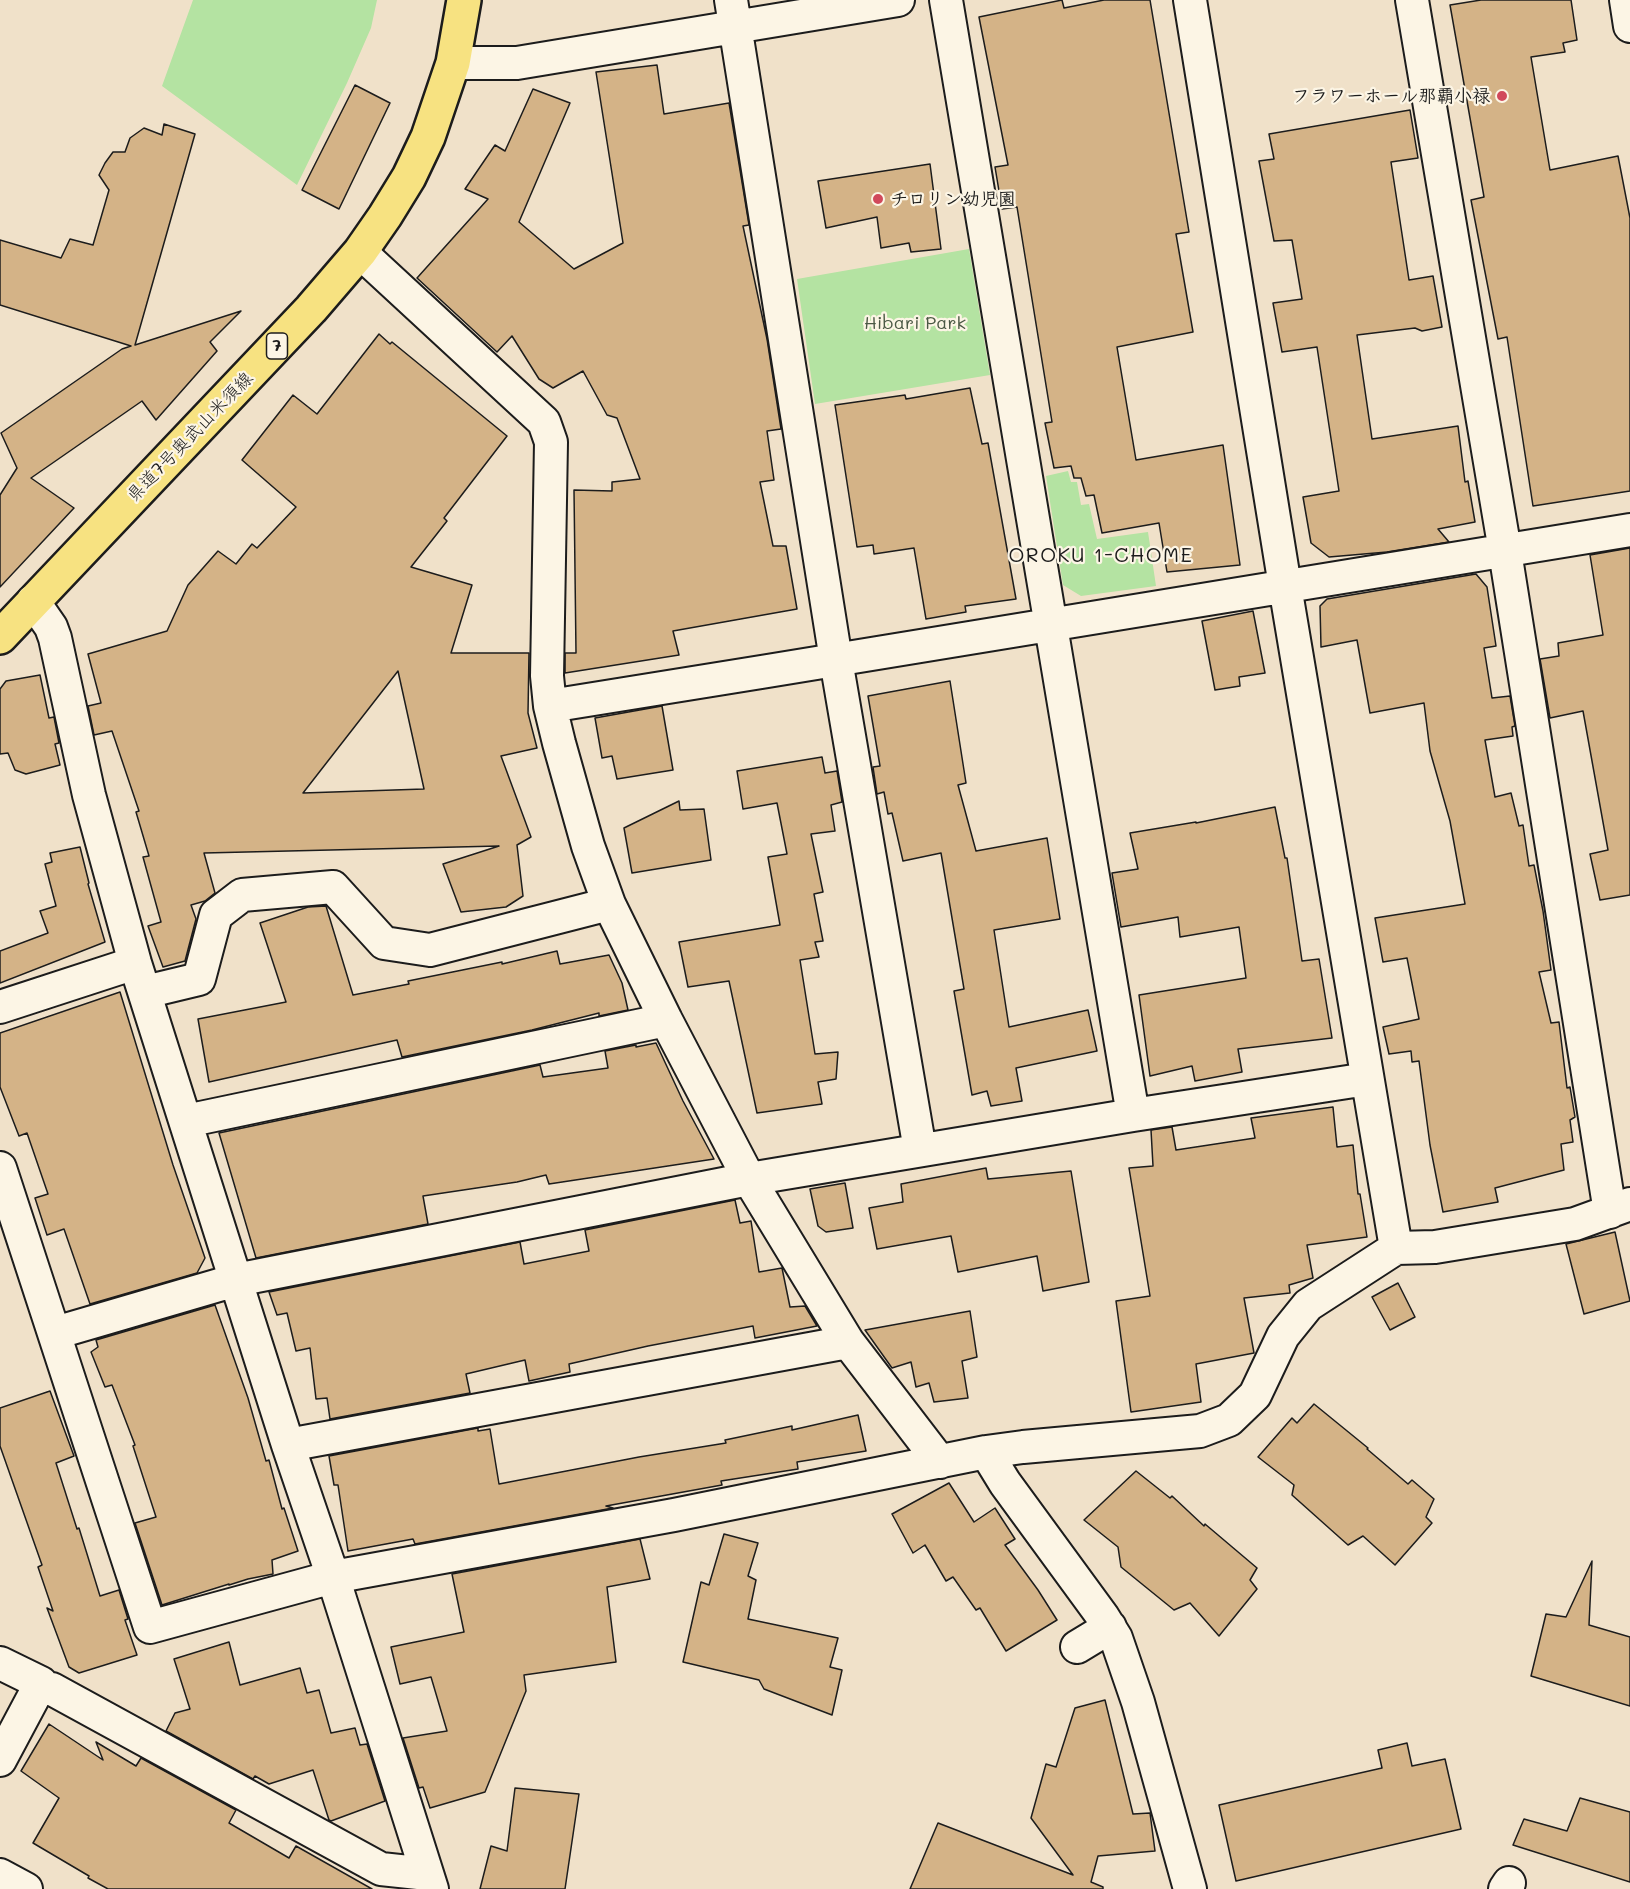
<!DOCTYPE html>
<meta charset="utf-8">
<style>
body{margin:0}
canvas{display:block;background:#f0e1c9}
</style>
<canvas width="1630" height="1889"></canvas>
<script>
const c = document.querySelector('canvas').getContext('2d');
c.lineJoin = 'round';
function paint(path, color) { c.fillStyle = color; c.fill(path, 'evenodd'); }
function strokePath(path, color, width, dash) { c.strokeStyle = color; c.lineWidth = width; c.lineCap = dash ? 'butt' : 'round'; c.setLineDash(dash || []); c.stroke(path); }
function label(font, color, halo, rows, align = 'center') {
  c.font = font + ' Mali,"Klee One",sans-serif'; c.lineWidth = 4.5; c.setLineDash([]); c.textBaseline = 'middle'; c.strokeStyle = halo; c.fillStyle = color; for (const [text, x, y, turn = 0] of rows) {
    c.save(); c.translate(x, y); c.rotate((+turn || 0) * Math.PI / 180); c.textAlign = isNaN(turn) ? turn : align; if (halo) c.strokeText(text, 0, 0); c.fillText(text, 0, 0); c.restore();
  }
}
paint(new Path2D(`
 M193 0H377L371 28 347 83 297 185 162 86Z
 M969 249 990 375 815 404 797 279Z
 M1068 471 1071 482H1077L1081 505 1089 504 1097 539 1148 532 1156 586 1081 596 1063 585 1046 476Z`), '#b4e3a2');
const building = new Path2D(`
 M1062 0 1064 8 1104 0H1150L1189 232 1176 234 1193 332 1117 347 1136 460 1223 445 1240 565 1167 572 1159 523 1102 533 1094 495 1086 496 1081 478H1074L1071 466 1054 468 1045 423 1052 422 1017 207 1002 209 995 167 1008 165 979 17Z
 M1481 0H1571L1577 40 1563 43 1565 52 1531 57 1550 170 1618 156 1630 218V491L1533 506 1507 337 1498 339 1471 200 1484 197 1450 5Z
 M657 65 664 114 729 103 749 225 743 226 767 339 781 429 767 431 774 480 760 482 773 546H786L797 609 673 631 679 655 565 673V653H576L574 490 612 491V482L640 479 617 418 607 415 583 371 553 388 539 379 512 336 497 352 417 278 488 199 465 189 495 145 505 151 533 89 570 103 519 222 574 269 623 243 596 72Z
 M355 85 390 103 339 209 302 190Z
 M1410 110 1418 158 1391 162 1409 280 1433 276 1442 327 1422 331 1415 328 1357 335 1372 439 1458 426 1465 482 1468 481 1475 522 1438 529 1449 542 1387 552 1329 557 1311 543 1303 497 1339 491 1317 347 1282 352 1273 303 1302 299 1292 240 1274 241 1259 161 1274 159 1269 134Z
 M164 124 195 134 135 345 241 311 210 342 217 351 156 420 142 401 31 478 74 508 0 587V495L17 468 1 433 122 349 131 346 0 305V240L61 258 70 239 93 245 109 190 99 175 105 163 113 152H125L130 138 144 128 162 135Z
 M930 164 941 249 911 252 909 243 881 248 877 217 826 228 818 181Z
 M379 334 390 344 392 342 507 436 444 518 447 521 411 567 472 585 451 653H529L528 713 537 748 501 756 531 837 517 845 523 896 506 907 461 912 443 864 499 846 204 853 215 893 205 901 191 905 196 919 185 961 163 967 148 926 161 922 143 857 149 856 136 812 139 811 112 731 94 735 88 706 101 703 88 654 167 631 188 585 218 551 236 564 252 544 257 548 296 507 242 460 293 395 317 414ZM398 671 424 789 303 793Z
 M970 388 982 444 988 443 1016 599 965 606 966 612 926 619 914 548 874 554 873 545 857 547 835 405 905 395 906 399Z
 M1630 548V895L1600 900 1590 854 1608 850 1583 711 1550 718 1540 659 1559 656 1558 643 1603 635 1590 555Z
 M1476 574 1487 587 1496 646 1484 648 1492 698 1510 696 1515 726 1512 727 1513 736 1485 740 1495 797 1511 793 1519 826 1523 825 1529 866 1534 865 1543 911 1551 970 1539 972 1551 1023 1559 1022 1567 1088 1570 1087 1575 1117 1570 1120 1573 1142 1561 1144 1564 1170 1495 1188 1498 1202 1443 1212 1430 1145 1419 1061 1412 1062 1411 1051 1389 1054 1383 1027 1419 1019 1407 958 1383 962 1375 918 1465 904 1450 821 1430 751 1424 703 1370 713 1357 640 1321 647 1320 606 1327 599Z
 M1253 611 1265 673 1239 677 1240 686 1215 690 1202 621Z
 M40 675 49 718 54 717 59 743 55 744 60 765 26 774 15 770 8 753 0 754V689L6 681Z
 M950 681 966 783 958 785 976 851 1047 838 1060 919 994 930 1009 1027 1088 1010 1097 1051 1016 1068 1022 1101 991 1106 987 1091 972 1095 954 991 964 989 941 853 903 861 892 813 888 814 884 792 877 794 873 767 880 766 868 696Z
 M662 706 673 770 617 779 612 756 602 758 595 718Z
 M822 757 825 773 837 771 842 802 831 805 835 831 811 834 823 892 814 894 823 941 815 942 819 957 800 960 815 1054 838 1052 836 1079 818 1082 822 1104 757 1113 729 981 688 987 679 942 780 925 768 857 787 854 777 803 743 809 737 771Z
 M679 801 680 810 704 809 711 860 632 873 624 828Z
 M1275 807 1285 858H1287L1302 961 1319 959 1332 1038 1238 1049 1242 1072 1195 1081 1192 1066 1150 1076 1139 995 1246 978 1239 927 1180 937 1178 917 1121 927 1112 873 1138 869 1130 833 1196 822V823Z
 M80 847 89 883 88 884 105 942 0 983V951L48 933 40 911 56 906 45 864 52 862 50 853Z
 M326 906 353 995 409 984 408 981 502 962V964L557 951 560 964 609 955 622 983 628 1010 599 1016V1013L532 1030 402 1057 397 1040 209 1082 198 1019 286 1002 260 923 308 907Z
 M120 992 173 1165 205 1258 197 1273 90 1304 64 1229 47 1235 35 1198 48 1194 27 1133 19 1136 0 1087V1033Z
 M656 1043 683 1101 714 1159 549 1184 546 1175 517 1182 423 1196 428 1224 256 1258 219 1133 540 1065 543 1077 608 1068 605 1051 636 1045V1047Z
 M1333 1107 1337 1147 1353 1145 1358 1194H1360L1367 1237 1307 1245 1313 1278 1289 1285 1290 1293 1244 1298 1254 1353 1196 1364 1201 1402 1131 1412 1116 1301 1150 1296 1129 1168 1153 1166 1151 1130 1172 1127 1176 1150 1255 1138 1251 1118Z
 M986 1168 988 1179 1071 1171 1089 1282 1043 1291 1037 1256 958 1272 951 1236 877 1249 869 1208 903 1202 901 1184Z
 M845 1183 853 1228 826 1232 818 1226 810 1189Z
 M735 1200 740 1223 751 1221 759 1272 782 1268 790 1307 805 1306 817 1326 755 1338 753 1326 648 1346 569 1364 570 1372 529 1381 525 1360 466 1374 470 1393 330 1419 327 1398 316 1399 310 1348 296 1351 287 1313 277 1315 269 1292 520 1242 524 1264 589 1251 585 1230Z
 M1615 1232 1630 1301 1584 1314 1566 1244Z
 M1398 1283 1415 1317 1390 1330 1372 1297Z
 M215 1305 248 1398 266 1461 269 1460 282 1509 284 1508 298 1551 272 1560 273 1574 248 1579 229 1585V1584L162 1605 135 1523 156 1517 133 1446 135 1445 112 1385 105 1387 91 1352 98 1347 96 1340Z
 M970 1311 977 1357 962 1361 968 1398 934 1402 929 1383 916 1387 911 1362 892 1368 865 1330Z
 M50 1391 74 1456 56 1463 77 1529 79 1528 100 1596 119 1590 128 1619 125 1620 137 1655 79 1673 69 1667 47 1608 53 1611 38 1567 42 1565 0 1446V1408Z
 M1314 1404 1368 1448 1367 1449 1408 1484 1412 1480 1434 1499 1426 1517 1432 1523 1395 1565 1363 1536 1348 1545 1292 1495 1294 1485 1258 1457 1292 1418 1297 1423Z
 M858 1415 866 1451 797 1462 798 1469 721 1481 722 1485 606 1506 613 1508 415 1544 413 1539 348 1551 338 1485H334L329 1456 478 1428V1431L490 1429 499 1484 639 1457 726 1443 725 1440 792 1426V1430Z
 M1136 1471 1170 1498 1172 1496 1204 1526 1205 1524 1257 1568 1250 1580 1257 1589 1219 1636 1190 1603 1174 1610 1121 1567 1118 1547 1084 1520Z
 M949 1483 974 1522 995 1508 1015 1539 1005 1545 1038 1590 1057 1620 1006 1651 980 1608 976 1610 953 1577 946 1581 925 1545 913 1553 892 1514Z
 M724 1534 758 1543 748 1576 756 1580 748 1619 838 1638 830 1667 842 1670 832 1715 764 1689 759 1680 683 1662 701 1582 709 1585Z
 M640 1539 650 1579 607 1587 616 1662 524 1675 526 1691 485 1792 430 1808 423 1787 419 1788 403 1738 447 1731 431 1677 400 1684 391 1647 464 1632 452 1574Z
 M1592 1561 1589 1625 1630 1637V1706L1531 1676 1546 1614 1566 1617Z
 M229 1642 240 1685 300 1668 307 1693 319 1690 331 1733 355 1728 360 1745 367 1744 385 1801 331 1821 329 1820 313 1770 269 1784 255 1776 253 1779 166 1731 175 1713 190 1709 174 1659Z
 M1105 1700 1133 1814 1150 1813 1155 1851 1098 1856 1091 1882 1103 1887V1889H910L938 1823 1073 1875 1031 1818 1046 1764 1056 1767 1075 1708Z
 M49 1724 103 1760 96 1742 136 1766 141 1758 236 1810 229 1823 289 1858 296 1846 372 1889H108L88 1878 89 1876 33 1843 59 1798 21 1771Z
 M1407 1743 1412 1766 1445 1759 1461 1829 1236 1881 1219 1805 1382 1768 1378 1750Z
 M515 1788 579 1794 565 1889H480L491 1846 507 1851Z
 M1580 1798 1630 1812V1882L1513 1845 1524 1819 1567 1831Z`);
paint(building, '#d4b387');
strokePath(building, '#1c1c1c', 1.5);
const street = new Path2D(`
 M731 0 836 660 920 1150
 M946 0 1133 1115
 M1190 0 1285 586 1396 1248
 M1412 0 1503 539 1610 1212
 M1626 0 1630 26
 M453 63H517L898 0
 M360 252 544 422 551 442 547 676 550 706 559 743 588 846 609 904 666 1020 749 1179 848 1342 940 1462
 M33 601 51 627 55 638 89 795 135 963 288 1445 333 1577 432 1889
 M550 706C910 648 1270 591 1630 530
 M145 992 199 979 216 915 242 895 333 887 384 943 430 950 609 904
 M0 1007 135 963
 M186 1121 666 1020
 M0 1168 150 1627 333 1577 674 1515 986 1452 1023 1447 1200 1431 1229 1420 1255 1395 1283 1336 1308 1305 1396 1248 1435 1247 1575 1224 1630 1204
 M55 1333 236 1280 749 1179 1133 1115 1367 1079
 M288 1445 848 1342
 M986 1452 1005 1483 1103 1617 1116 1638 1138 1702 1190 1889
 M1077 1647 1110 1627
 M0 1663 41 1683 0 1760
 M52 1689 381 1869 427 1874
 M0 1875 26 1889
 M1505 1889 1509 1883`);
const primary = new Path2D(`
 M0 637 311 309 360 252 385 216 409 177 428 137 453 63 464 0`);
strokePath(street, '#1c1c1c', 36);
strokePath(primary, '#1c1c1c', 38);
strokePath(street, '#fcf5e5', 32);
strokePath(primary, '#f7e281', 33);
for (const [x, y, r, color] of [
 [1502,96,6,"#d1495b"],
 [878,199,6,"#d1495b"]
]) { const dot = new Path2D(); dot.arc(x, y, r, 0, 2 * Math.PI); c.fillStyle = color; c.fill(dot); strokePath(dot, '#fcf5e5', 2); }
for (const [x, y, w] of [
 [277,346,21]
]) { const box = new Path2D(); box.roundRect(x - w / 2, y - 13, w, 26, 4.5); c.fillStyle = '#fcf5e5'; c.fill(box); strokePath(box, '#1c1c1c', 1.5); }
label('bold 16px', '#1c1c1c', null, [
 ["7",277,346]
]);
label('bold 18px', '#1c1c1c', '#fcf5e5', [
 ["フラワーホール那覇小禄",1490,96],
 ["チロリン幼児園",890,199,"left"]
], 'right');
label('18px', '#4a5844', '#fcf5e5', [
 ["Hibari Park",915,323]
]);
label('18px', '#1c1c1c', '#fcf5e5', [
 ["県道7号奥武山米須線",190,437,-46]
]);
c.letterSpacing = '1.5px';
label('20px', '#1c1c1c', '#fcf5e5', [
 ["OROKU 1-CHOME",1101,556]
]);
c.letterSpacing = '0px';
</script>
